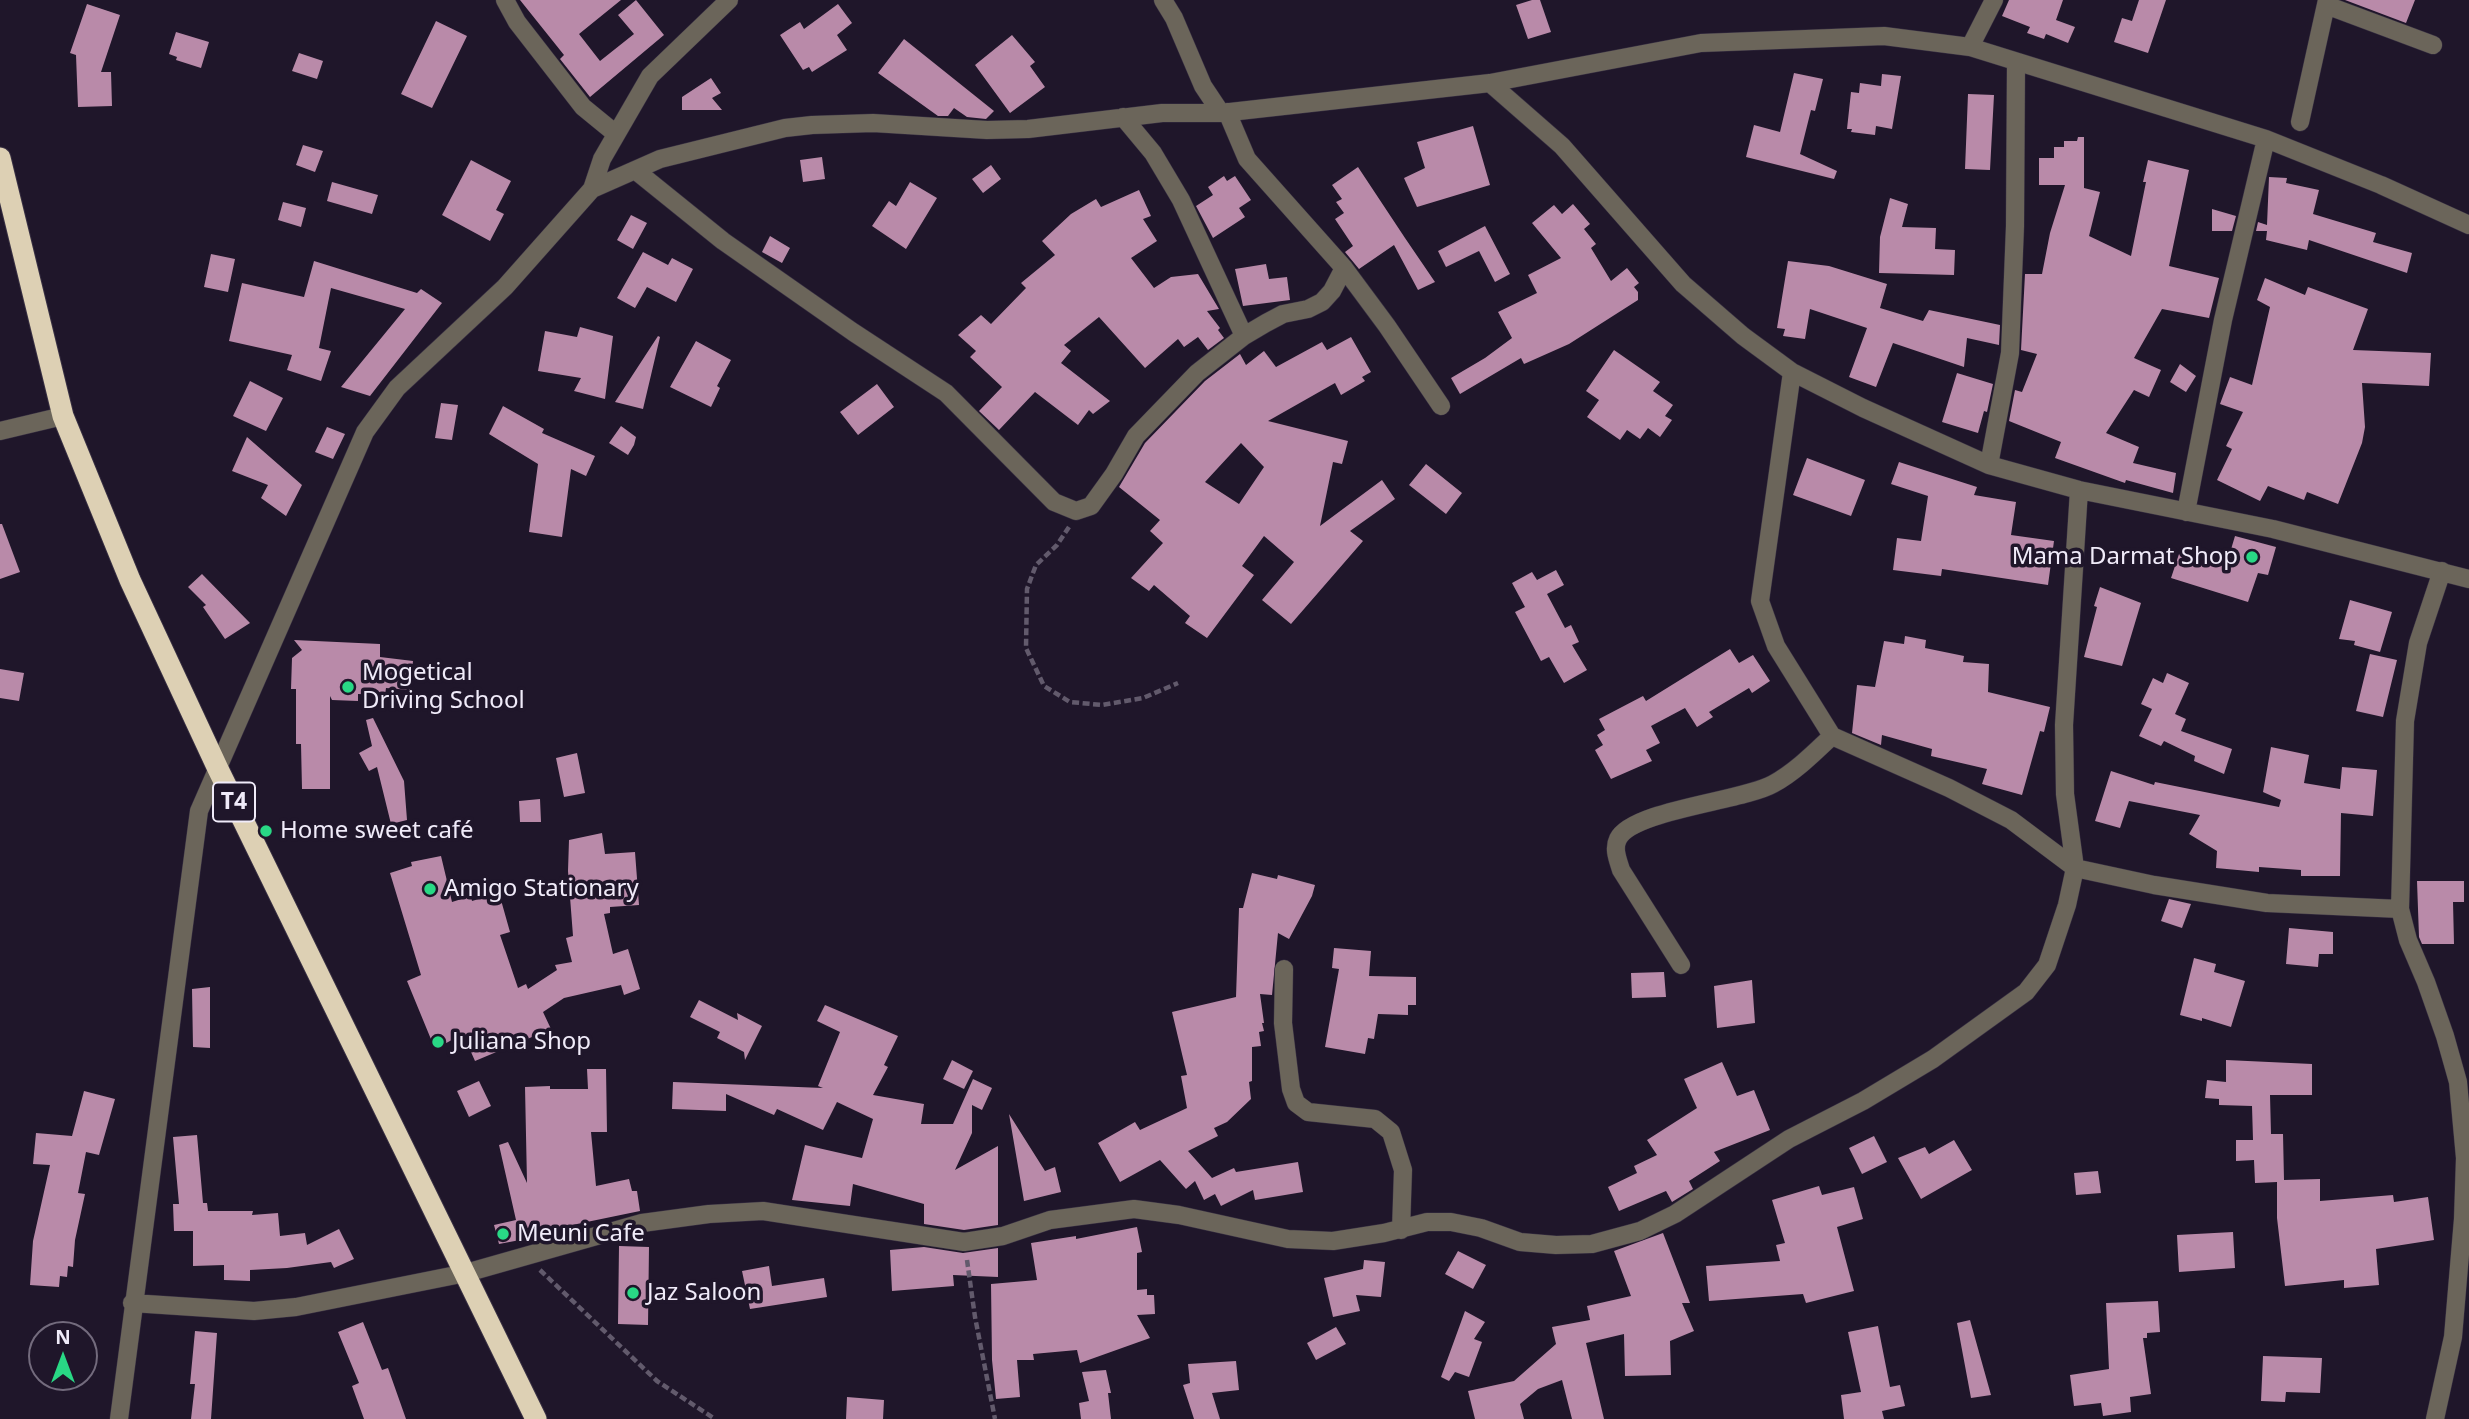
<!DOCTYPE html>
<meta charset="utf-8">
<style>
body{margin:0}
#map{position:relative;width:2469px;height:1419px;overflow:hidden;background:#1f162a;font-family:"Noto Sans",sans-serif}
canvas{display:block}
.north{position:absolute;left:28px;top:1321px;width:70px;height:70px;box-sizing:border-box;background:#1f162a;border:2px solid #736b7d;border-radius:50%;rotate:0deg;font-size:19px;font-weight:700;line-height:28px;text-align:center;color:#f0ebf9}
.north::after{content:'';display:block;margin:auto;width:24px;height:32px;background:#29d885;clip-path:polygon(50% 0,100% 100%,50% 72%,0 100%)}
</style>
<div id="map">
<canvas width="2469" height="1419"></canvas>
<div class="north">N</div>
</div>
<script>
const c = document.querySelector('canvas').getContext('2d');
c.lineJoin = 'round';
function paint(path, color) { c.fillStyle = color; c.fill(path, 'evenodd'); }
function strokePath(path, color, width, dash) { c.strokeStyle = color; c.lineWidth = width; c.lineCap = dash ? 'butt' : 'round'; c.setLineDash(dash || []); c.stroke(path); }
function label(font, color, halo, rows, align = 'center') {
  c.font = font + ' "Noto Sans",sans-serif'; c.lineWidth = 7; c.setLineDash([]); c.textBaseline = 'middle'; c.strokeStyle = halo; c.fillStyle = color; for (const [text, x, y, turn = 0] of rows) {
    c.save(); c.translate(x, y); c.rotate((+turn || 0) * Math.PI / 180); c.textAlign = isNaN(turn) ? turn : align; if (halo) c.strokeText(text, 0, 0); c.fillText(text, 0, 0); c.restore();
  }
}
paint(new Path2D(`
 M520 0H621L579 34 600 61 634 34 618 15 636 0 664 35 590 97 560 59 564 55Z
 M1532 0H1540L1551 32 1528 39 1516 5Z
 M2009 0H2063L2056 20 2075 27 2068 43 2046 34 2044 39 2027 33 2030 27 2002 16Z
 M2139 0H2166L2148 53 2114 42 2122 18 2132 21Z
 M2345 0H2415L2406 23Z
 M87 4 120 15 101 72H111L112 106 78 107 76 55 70 53Z
 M838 4 852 23 837 35 847 50 812 72 809 67 803 70 780 35 800 22 804 29Z
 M436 21 467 36 432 108 401 94Z
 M176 32 209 42 201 68 176 60 177 57 169 54Z
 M1012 35 1035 62 1030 66 1045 87 1010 113 975 65Z
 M904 39 994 111 986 119 967 117 954 108 948 116H938L878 73Z
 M299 53 323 61 317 79 292 71Z
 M1794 73 1823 79 1815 111 1811 110 1800 154 1837 171 1834 179 1746 157 1754 125 1780 132Z
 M1882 74 1901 76 1892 129 1876 126 1875 135 1851 132 1852 129H1847L1851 92 1859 93 1860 83 1881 86Z
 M711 78 721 93 712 98 722 110H682V97Z
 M1968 94 1994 95 1990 170 1965 169Z
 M1473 126 1490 185 1417 207 1404 178 1425 168 1417 142Z
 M2078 137H2084V188L2100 192 2089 236 2131 256 2146 182H2143L2148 160 2189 170 2169 266 2219 278 2209 318 2162 309 2134 358 2161 370 2149 397 2134 390 2106 433 2139 447 2133 463 2176 473 2173 493 2126 480 2125 483 2055 458 2061 442 2009 421 2015 390 2022 392 2037 354 2021 350 2025 274H2042L2050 233 2065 185H2039V158H2054V147H2064V141H2077Z
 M303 145 323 151 315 172 296 165Z
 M822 157 825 179 803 182 800 160Z
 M471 160 511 181 496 210 504 214 490 241 442 215Z
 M991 165 1001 179 983 193 972 179Z
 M1358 167 1405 238 1435 282 1418 290 1394 245 1359 269 1345 252 1353 246 1335 219 1344 213 1336 202 1342 199 1332 185Z
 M1224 176 1227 181 1235 176 1251 200 1239 208 1245 217 1213 238 1196 206 1213 195 1208 187Z
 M2269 177 2287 178 2286 183 2319 190 2313 214 2376 233 2373 242 2412 253 2407 273 2309 240 2307 250 2266 240 2267 231H2256L2258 222 2267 225Z
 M332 182 378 195 372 214 327 201Z
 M910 182 937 198 906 249 872 226 889 201 896 206Z
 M1139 190 1151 216 1143 219 1157 241 1131 258 1154 288 1171 277 1198 274 1219 309 1207 311 1220 328 1218 330 1224 338 1208 350 1198 337 1184 347 1178 339 1145 368 1099 317 1064 345 1071 351 1061 363 1110 401 1093 414 1089 410 1078 425 1035 392 999 430 979 411 1002 387 970 357 976 351 958 335 981 315 991 324 1026 288 1021 283 1055 255 1042 241 1071 214 1096 199 1101 207Z
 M1890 198 1908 204 1902 227 1936 228 1935 249 1955 250 1954 275 1879 273 1880 237Z
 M283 202 306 208 301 227 278 220Z
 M1573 204 1590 224 1584 229 1596 244 1591 248 1611 281 1627 268 1639 283 1634 287 1638 292V300L1569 344 1524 364 1521 358 1460 394 1451 378 1485 358 1512 338 1498 312 1537 293 1528 275 1561 258 1532 223 1554 205 1562 214Z
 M2212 209 2236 216 2232 231H2212Z
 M631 215 647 223 633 249 617 240Z
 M1485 226 1510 274 1495 282 1479 251 1446 267 1438 251Z
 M770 236 790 248 782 263 762 252Z
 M643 252 668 265 672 258 693 269 676 302 647 287 635 308 617 298Z
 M211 254 235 259 228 292 204 287Z
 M314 261 417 293 421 289 442 303 370 396 341 387 405 309 331 288 319 348 331 351 321 381 287 370 292 355 229 341 242 283 304 297Z
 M1788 261 1829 266 1887 284 1880 308 1923 321 1929 310 2000 325 1999 345 1967 338 1964 367 1893 343 1876 387 1849 377 1867 328 1810 309 1805 339 1783 336 1785 329 1777 328Z
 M1266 264 1269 279 1287 277 1290 300 1243 306 1235 269Z
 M2265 278 2305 295 2308 287 2368 309 2353 350 2431 353 2429 386 2362 383 2365 427 2362 443 2338 504 2307 492 2304 500 2268 486 2260 501 2217 480 2232 449 2226 446 2243 412 2220 404 2230 377 2252 385 2270 307 2257 300Z
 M580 327 613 336 605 399 574 391 581 378 538 371 545 331 577 337Z
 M658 336 660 337 643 409 615 402Z
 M1351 337 1371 372 1362 377 1365 381 1341 395 1335 383 1268 421 1348 441 1342 464 1333 462 1320 526 1382 480 1395 499 1350 531 1363 541 1291 624 1262 600 1294 562 1264 536 1242 566 1254 575 1207 638 1185 623 1190 616 1154 585 1149 591 1131 578 1163 543 1150 531 1160 520 1119 487 1145 443 1205 381 1240 354 1246 365 1264 351 1276 367 1322 342 1327 350ZM1241 443 1264 467 1239 504 1205 482Z
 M696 341 731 360 717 386 720 388 711 407 670 387Z
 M1614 350 1660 382 1653 391 1673 405 1665 416 1672 420 1660 437 1648 428 1640 439 1627 430 1620 440 1587 417 1599 400 1586 391Z
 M2180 364 2196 376 2186 392 2170 382Z
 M1957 373 1993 384 1987 412 1984 411 1978 433 1942 422Z
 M250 381 283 398 266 431 233 416Z
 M877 384 894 407 858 435 840 412Z
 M441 403 458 405 452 440 435 438Z
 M503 406 544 429 542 433 595 456 586 476 571 469 562 537 529 532 538 464 489 434Z
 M621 426 636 437 634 445 628 455 609 443Z
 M327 427 345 434 333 459 315 452Z
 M247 437 302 485 286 516 261 498 268 485 232 471Z
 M1807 458 1865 480 1851 516 1793 495Z
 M1899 462 1977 487 1974 495 2016 502 2011 535 2054 541 2048 585 1942 569 1941 576 1893 570 1897 538 1921 541 1928 496 1891 484Z
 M1426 464 1462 493 1446 514 1409 485Z
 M0 524H2L20 572 0 579Z
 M2235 536 2276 547 2268 575 2258 573 2248 602 2171 578 2180 551 2226 566Z
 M1556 570 1564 585 1547 594 1565 628 1571 625 1579 642 1572 645 1587 670 1564 683 1549 657 1541 661 1515 612 1525 607 1512 583 1532 572 1537 580Z
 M202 574 250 623 225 639 203 607 206 605 188 587Z
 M2100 587 2141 603 2122 666 2084 657 2097 607 2094 606Z
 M2350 600 2392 612 2380 652 2354 645 2355 641 2339 639Z
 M1905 636 1926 640 1925 648 1964 656 1963 662 1989 664 1988 692 2050 707 2044 732 2040 731 2022 795 1982 784 1987 769 1931 756 1932 749 1882 735 1881 745 1852 733 1857 685 1875 687 1884 641 1904 644Z
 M294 640 380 644V657L413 661 410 690 386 688 385 695 358 694V701L332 700 330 696V789H302L301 744H296V689H291L292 658 302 650Z
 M1730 649 1739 663 1753 655 1770 681 1752 693 1749 688 1709 712 1713 717 1697 727 1685 708 1651 726 1660 743 1646 750 1652 761 1611 779 1595 750 1603 745 1597 735 1605 730 1599 719 1643 696 1646 701Z
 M2370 654 2397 660 2383 717 2356 711Z
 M0 669 24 673 19 701 0 698Z
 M2167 673 2189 683 2175 714 2186 719 2181 731 2232 749 2224 774 2194 761 2195 756 2164 741 2161 746 2139 736 2152 709 2141 704 2153 678 2163 683Z
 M373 718 404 781 407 820 391 824 377 767 369 771 359 753 372 746 366 720Z
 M2271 747 2309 755 2304 783 2340 789 2342 767 2377 770 2373 816 2341 813 2340 876H2301V870L2259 867V872L2216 868 2217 851 2189 834 2200 815 2129 801 2120 828 2095 821 2111 771 2154 785 2155 782 2279 807 2281 800 2263 792Z
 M577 753 585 793 564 797 556 758Z
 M540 799 541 822H520L519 801Z
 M602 833 605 854 635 852 639 905 610 907V913L604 914 613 954 628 949 640 989 624 995 621 985 564 998 543 1012 551 1029 475 1061 463 1034 435 1049 407 981 421 975 390 873 412 866 411 862 441 856 452 902 471 896 472 901 499 893 510 932 500 935 518 988 526 984 528 989 557 970 555 965 572 962 566 938 573 936 568 871 569 840Z
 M1252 873 1277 879 1278 875 1315 885 1312 896 1289 939 1278 933 1272 995 1260 994 1264 1023H1262L1264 1031 1259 1032 1261 1046 1252 1047V1081L1249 1082 1251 1099 1227 1122 1214 1128 1218 1136 1188 1151 1212 1178 1234 1168 1236 1172 1298 1162 1303 1192 1255 1200 1253 1190 1221 1206 1215 1194 1204 1200 1195 1181 1186 1189 1160 1160 1120 1182 1098 1143 1135 1122 1140 1130 1187 1108 1181 1076 1187 1075 1172 1012 1236 997 1239 908H1243Z
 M2417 881H2464V902H2453L2454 944H2422L2419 937Z
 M2169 899 2191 904 2182 928 2161 921Z
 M2289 928 2333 932V954H2319L2318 967 2286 964Z
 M1334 948 1371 951 1369 976 1416 977V1005H1408V1015L1378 1014 1374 1039 1368 1038 1365 1054 1325 1047 1339 969 1332 968Z
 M2194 958 2216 964 2214 972 2245 981 2231 1027 2202 1018V1021L2180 1015Z
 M1664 972 1666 997 1632 998 1631 973Z
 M1752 980 1755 1023 1717 1028 1714 986Z
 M210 987V1048L193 1047 192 989Z
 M699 1000 738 1020 737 1013 762 1026 745 1060 744 1052 717 1038 720 1032 690 1017Z
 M825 1005 898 1036 884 1065 888 1067 873 1095 924 1104 921 1124H953L973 1079 992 1088 982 1110 972 1105V1133L955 1170 998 1146V1225L964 1230 924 1224V1204L853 1184 850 1206 792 1200 805 1145 862 1158 873 1119 837 1102 823 1130 777 1109 774 1115 726 1094V1111L672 1109 673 1082 823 1088 818 1086 840 1032 817 1021Z
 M952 1060 973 1071 964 1089 943 1079Z
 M2226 1060 2312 1064V1095H2270L2271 1134H2283L2284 1180 2320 1179V1201L2393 1195 2394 1202 2428 1197 2434 1240 2376 1249 2379 1285 2344 1288V1280L2285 1286 2277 1218V1182L2255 1183 2254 1160 2236 1161V1140H2253L2252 1106 2219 1105V1099L2205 1098 2207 1080 2226 1082Z
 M1722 1062 1737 1096 1754 1090 1770 1130 1714 1152 1720 1161 1689 1181 1693 1189 1672 1202 1666 1191 1619 1211 1608 1187 1637 1173 1634 1166 1657 1155 1647 1140 1697 1108 1684 1079Z
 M587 1069H606L607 1132H591L596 1186 629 1179 632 1191H637L640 1211 519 1236 520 1240 499 1244 494 1225 516 1220 499 1145 508 1142 527 1183 525 1087 550 1086V1089H588Z
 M479 1081 491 1106 469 1117 457 1091Z
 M84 1091 115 1099 99 1155 86 1152 78 1193 85 1194 75 1240 73 1267 68 1266 67 1277 60 1276 59 1287 30 1285 33 1241 50 1165 33 1164 36 1133 72 1136Z
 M1009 1114 1045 1171 1055 1167 1061 1192 1024 1201Z
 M197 1135 203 1203H207L208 1211H253L252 1215 278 1213 280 1236 305 1233 307 1245 339 1229 354 1259 334 1268 331 1262 287 1268 250 1270V1281L224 1280V1265L193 1266V1231H174L173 1204H179L173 1137Z
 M1874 1136 1887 1162 1862 1174 1849 1148Z
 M1954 1140 1972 1170 1921 1199 1898 1158 1925 1147 1929 1154Z
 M2098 1171 2101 1193 2076 1195 2074 1173Z
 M1819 1186 1822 1195 1854 1187 1863 1219 1837 1227 1854 1291 1806 1303 1803 1294 1709 1301 1706 1266 1780 1261 1776 1245 1785 1243 1772 1200Z
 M1137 1227 1142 1252 1137 1253V1290L1147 1289V1295H1154L1155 1314 1137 1315 1150 1338 1080 1363 1077 1350 1033 1354 1034 1360H1017L1020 1397 996 1399 992 1360 991 1284 1037 1280 1031 1243 1076 1236V1239Z
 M2233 1232 2235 1268 2179 1272 2177 1235Z
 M1663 1233 1690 1303H1682L1694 1331 1670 1341 1671 1375 1625 1376 1624 1334 1586 1343 1604 1419H1572L1562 1380 1538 1389 1520 1404 1524 1419H1475L1468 1391 1514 1381 1556 1344 1552 1327 1590 1320 1587 1306 1631 1296 1614 1251Z
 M619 1246 649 1247 648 1325 618 1324Z
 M924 1247 963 1253 998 1248V1277L953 1275 954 1286 892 1291 890 1250Z
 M1458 1251 1486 1265 1473 1289 1445 1274Z
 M1364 1260 1385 1262 1381 1297 1356 1295 1360 1311 1333 1317 1324 1278 1363 1269Z
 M769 1266 772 1286 824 1278 827 1297 750 1309 742 1271Z
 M2158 1301 2160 1332 2147 1333V1338H2143L2151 1394 2130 1397 2131 1412 2103 1416 2101 1403 2074 1406 2070 1375 2109 1369 2106 1303Z
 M1465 1311 1485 1322 1474 1339 1482 1342 1469 1377 1455 1372 1449 1381 1441 1377Z
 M1970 1320 1991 1395 1971 1398 1957 1323Z
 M363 1322 382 1370 388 1368 406 1419H364L352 1386 359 1383 338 1332Z
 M1878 1326 1890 1387 1900 1385 1905 1406 1882 1411 1884 1419H1844L1841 1395 1861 1392 1848 1332Z
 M1336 1327 1346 1344 1316 1360 1307 1343Z
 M195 1331 217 1333 211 1419H191L195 1384H190Z
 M2263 1356 2322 1358 2320 1393 2286 1392 2285 1402 2261 1401Z
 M1236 1361 1239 1390 1212 1393 1220 1419H1194L1183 1385 1190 1383 1188 1364Z
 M1106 1370 1111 1393H1108L1111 1419H1081L1079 1403 1089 1401 1082 1372Z
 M847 1397 884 1400 883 1419H846Z`), '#b98aa9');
const minor = new Path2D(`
 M505 0 517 22 583 107 616 134
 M1163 0 1174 18 1203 86 1221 113
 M2326 5 2433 45
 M1970 47 1994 0
 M1490 83 1562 146 1683 284 1743 336 1792 372 1863 408 1989 465 2079 490 2273 529 2469 579
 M1227 112 1247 159 1344 268 1387 326 1441 406
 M1123 117 1153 153 1181 200 1244 336
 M2300 122 2327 0
 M635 170 723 241 853 332 946 393 1054 502 1076 511 1091 506 1114 474 1136 436 1197 373 1244 336 1266 323 1283 314 1308 309 1322 302 1332 291 1344 268
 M592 189 602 159 650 76 729 0
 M1792 372 1760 601 1776 646 1832 736 1949 788 2011 820 2075 868 2154 885 2267 903 2400 909
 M0 431 63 416
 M1989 465 2010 353 2015 226 2016 63
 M2186 512 2223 320 2266 139
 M1681 965 1621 870C1618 860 1613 849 1618 839 1632 810 1743 801 1773 784 1795 772 1814 753 1832 736
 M1284 969 1283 1023 1291 1089 1296 1103 1308 1112 1375 1119 1391 1132 1403 1170 1401 1230
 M132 1303 254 1311 296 1307 466 1273 642 1223 709 1214 763 1211 964 1242 1003 1236 1050 1220 1134 1209 1179 1215 1288 1239 1333 1241 1384 1233 1427 1222H1451L1481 1228 1520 1242 1556 1245 1592 1244 1640 1231 1675 1214 1789 1139 1863 1101 1933 1059 2026 992 2047 965 2067 905 2075 868 2065 794 2064 725 2079 490
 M119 1419 199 811 365 432 397 388 505 287 592 189 660 159 785 128 812 125 873 123 987 130 1028 129 1162 113H1221L1490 83 1701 43 1884 36 1970 47 2266 139 2381 185 2469 225
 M2435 1419 2453 1337 2463 1219 2465 1158 2458 1082 2445 1036 2426 982 2408 940 2400 909 2405 721 2418 643 2442 571`);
const highway = new Path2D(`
 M0 158 63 416 130 580 218 769 536 1419`);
strokePath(minor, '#383043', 19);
strokePath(highway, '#383043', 23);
strokePath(new Path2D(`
 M1069 527 1057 545 1036 565 1027 589 1026 648 1044 686 1070 702 1102 705 1143 698 1178 683
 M967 1260 975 1317 995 1419
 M540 1270 657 1381 715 1419`), '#625a6c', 4.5, [7, 3.5]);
strokePath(minor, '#6b655a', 18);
strokePath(highway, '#ddd0b4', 21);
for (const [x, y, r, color] of [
 [2252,557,7,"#29d885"],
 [348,687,7,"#29d885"],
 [266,831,7,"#29d885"],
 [430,889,7,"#29d885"],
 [438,1042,7,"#29d885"],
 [503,1234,7,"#29d885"],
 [633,1293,7,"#29d885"]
]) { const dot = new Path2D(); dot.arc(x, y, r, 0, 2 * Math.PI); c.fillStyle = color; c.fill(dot); strokePath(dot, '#1f162a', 2.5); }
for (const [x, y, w] of [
 [234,802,42]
]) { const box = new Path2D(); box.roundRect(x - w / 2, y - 19.5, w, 39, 5); c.fillStyle = '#1f162a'; c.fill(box); strokePath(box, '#f0ebf9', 2); }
label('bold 23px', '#f0ebf9', null, [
 ["T4",234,802]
]);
label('24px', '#f0ebf9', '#1f162a', [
 ["Mama Darmat Shop",2238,557,"right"],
 ["Mogetical",362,673],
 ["Driving School",362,701],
 ["Home sweet café",280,831],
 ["Amigo Stationary",444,889],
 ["Juliana Shop",452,1042],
 ["Meuni Cafe",517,1234],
 ["Jaz Saloon",647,1293]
], 'left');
</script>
